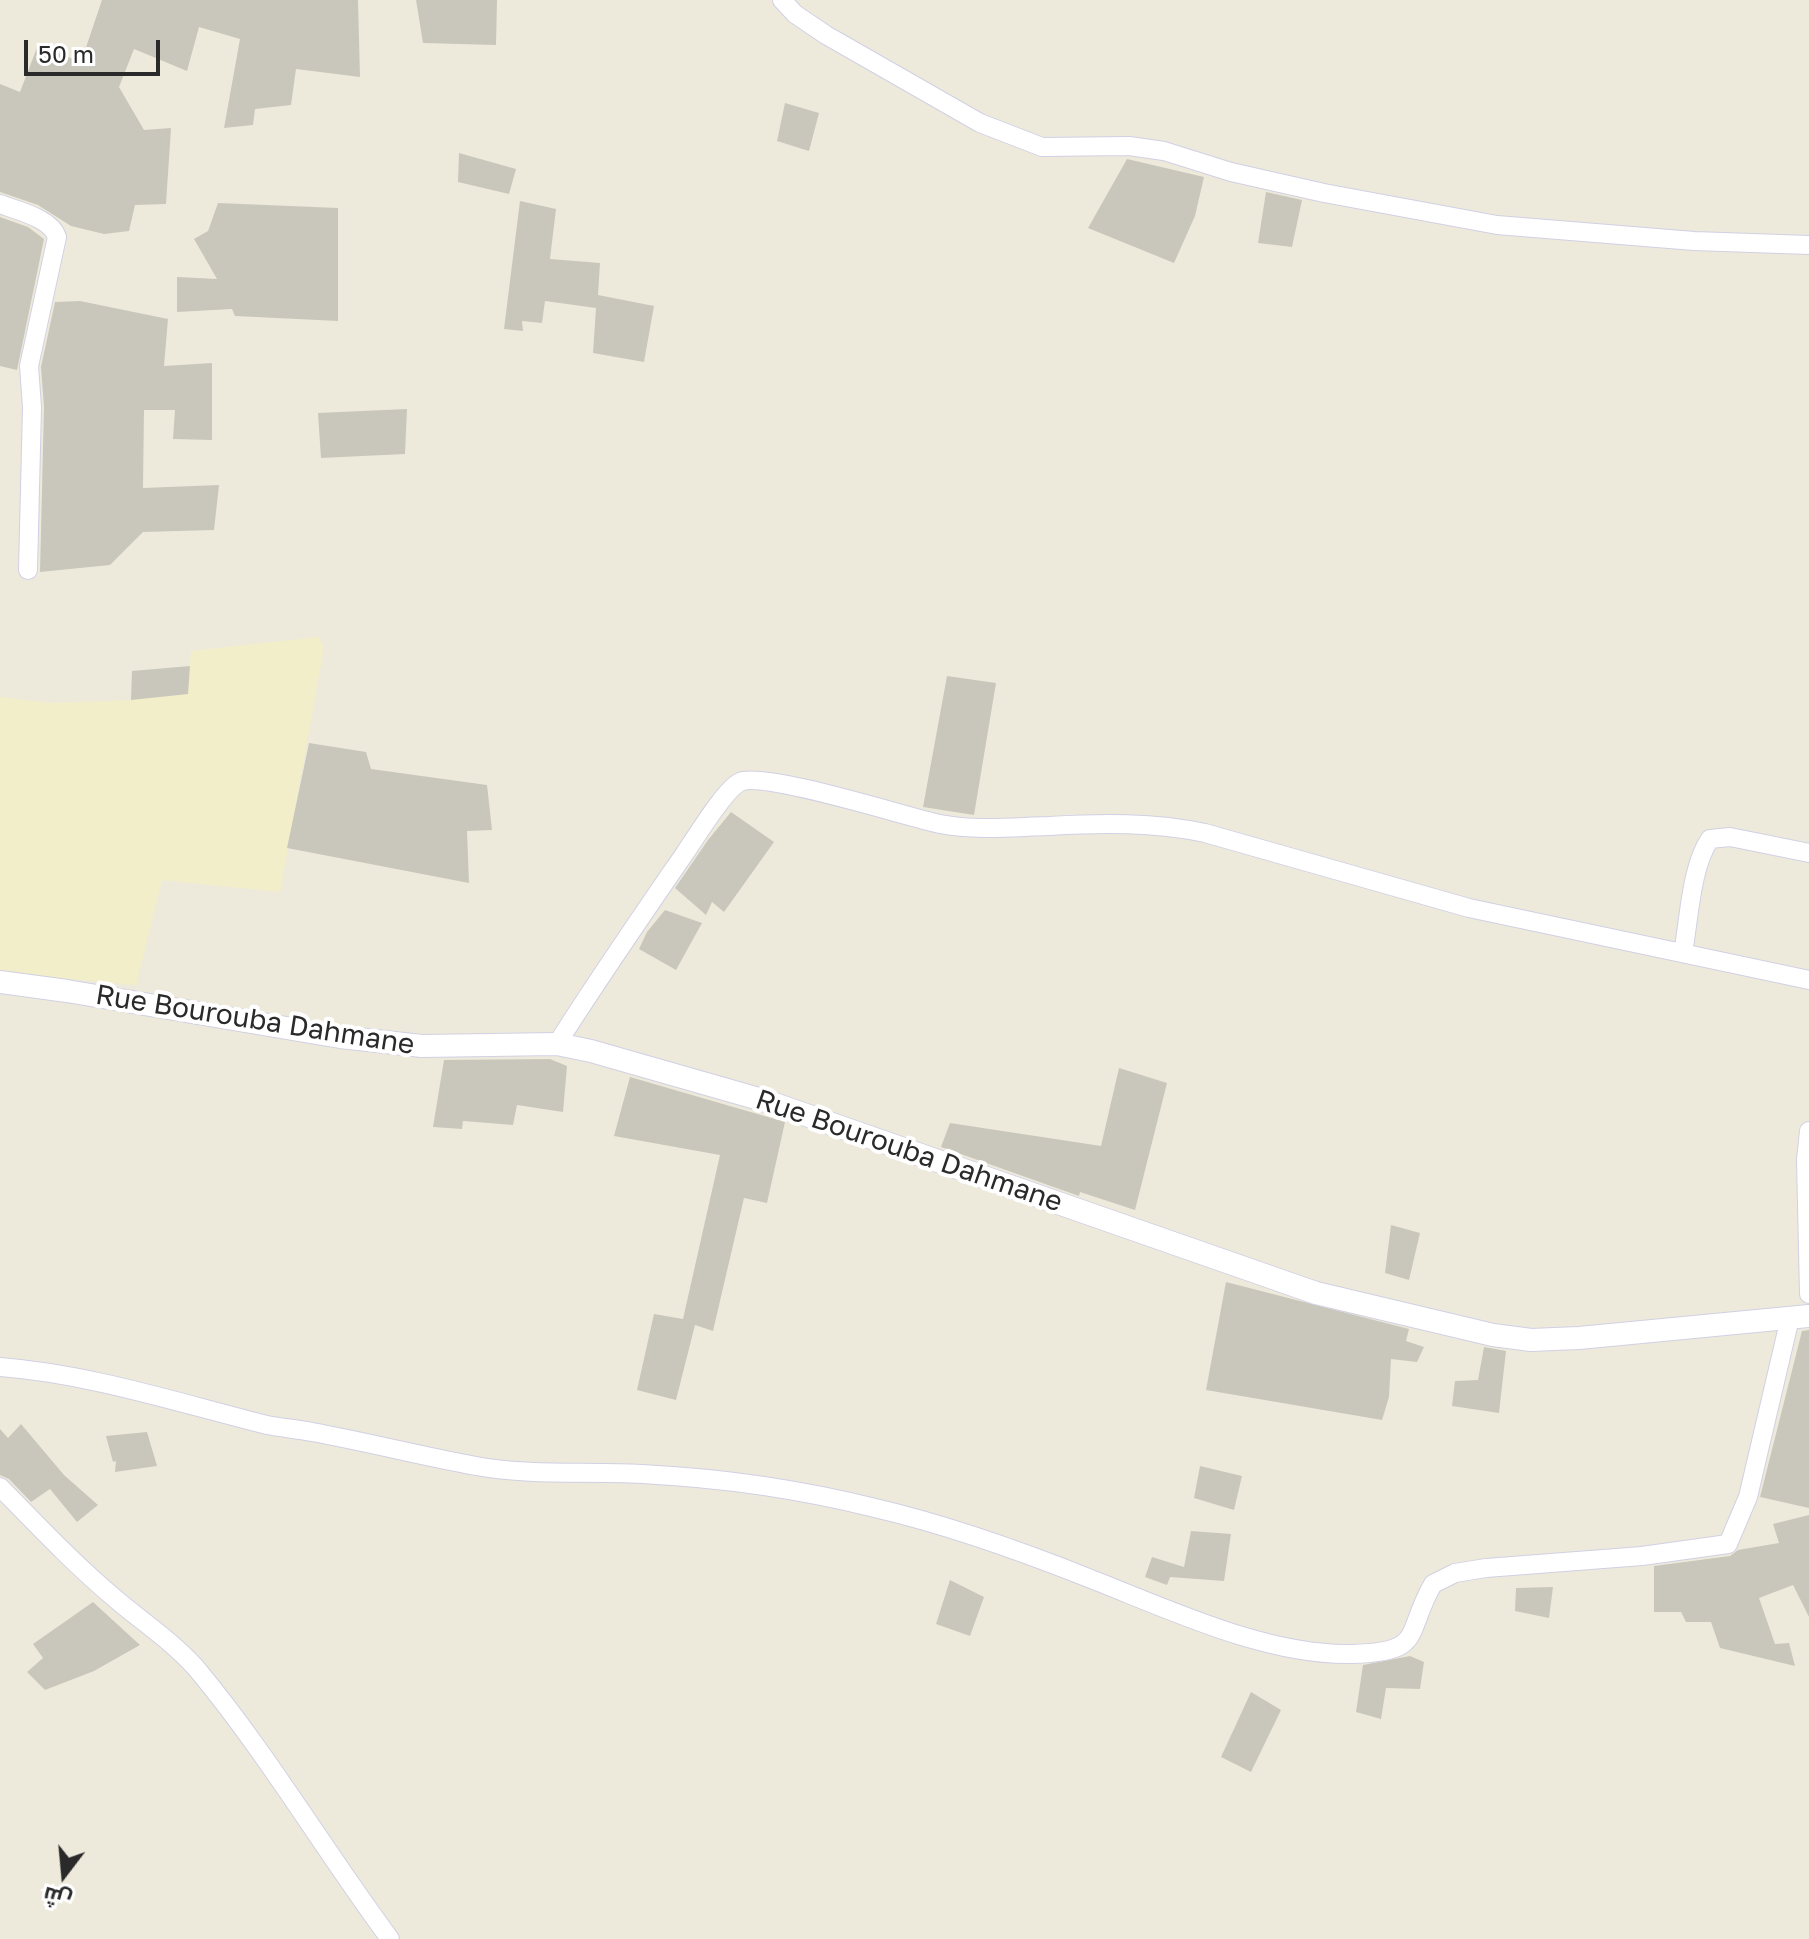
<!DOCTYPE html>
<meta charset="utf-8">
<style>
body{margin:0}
#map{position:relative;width:1809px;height:1939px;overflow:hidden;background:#eeeadb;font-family:"Golos Text",Cairo,sans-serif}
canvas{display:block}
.north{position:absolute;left:24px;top:1835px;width:80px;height:80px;-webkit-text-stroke:6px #fff;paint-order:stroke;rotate:196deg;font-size:22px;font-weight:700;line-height:32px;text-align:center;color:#2a2a2a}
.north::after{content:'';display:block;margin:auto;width:28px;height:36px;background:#2a2a2a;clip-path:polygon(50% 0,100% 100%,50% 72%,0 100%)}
.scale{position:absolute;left:24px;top:40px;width:136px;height:36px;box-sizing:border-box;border:4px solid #2a2a2a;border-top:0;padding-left:10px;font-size:24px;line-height:28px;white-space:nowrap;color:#2a2a2a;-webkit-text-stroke:6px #fff;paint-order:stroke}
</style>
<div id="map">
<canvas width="1809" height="1939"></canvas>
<div class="north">ش</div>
<div class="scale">50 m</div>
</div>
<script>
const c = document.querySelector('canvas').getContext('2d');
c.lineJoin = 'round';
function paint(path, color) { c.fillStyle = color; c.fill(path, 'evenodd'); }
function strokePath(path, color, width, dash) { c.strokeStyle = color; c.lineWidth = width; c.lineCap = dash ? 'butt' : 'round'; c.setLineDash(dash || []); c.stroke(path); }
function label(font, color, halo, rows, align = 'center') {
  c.font = font + ' "Golos Text",sans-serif'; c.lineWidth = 8; c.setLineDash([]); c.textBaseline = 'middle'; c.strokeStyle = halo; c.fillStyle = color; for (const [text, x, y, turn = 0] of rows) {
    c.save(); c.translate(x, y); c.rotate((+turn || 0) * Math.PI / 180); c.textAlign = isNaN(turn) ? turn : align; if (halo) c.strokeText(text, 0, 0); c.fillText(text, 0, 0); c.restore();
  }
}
paint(new Path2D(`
 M318 637 324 647 280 892 162 880 136 985 0 973V697L50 703 131 700 187 694 191 651Z`), '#f1eec9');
paint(new Path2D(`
 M102 0H358L360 77 296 69 291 105 255 109 253 125 224 128 240 39 199 27 187 71 134 49 119 87 144 130 171 128 166 204 135 205 129 231 104 234 71 226 38 205 0 192V84L20 92 38 45 81 62Z
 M416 0H497L496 45 423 43Z
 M785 103 819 113 809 151 777 141Z
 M459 153 516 169 509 194 458 182Z
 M1127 159 1204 177 1195 216 1174 263 1088 228Z
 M1266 192 1302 200 1292 247 1258 243Z
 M520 201 556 209 550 259 600 263 598 295 654 306 644 362 593 353 596 308 545 301 542 323 522 321 523 331 504 329Z
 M218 203 338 208V321L235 316 232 309 177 312V277L217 279 194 239 208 231Z
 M0 217 28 227 44 239 17 370 0 366Z
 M80 301 168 319 164 366 212 363V440L173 439 175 410H144L143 488 219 485 214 530 143 532 110 565 40 572 44 407 41 367 55 302Z
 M407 409 405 454 321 458 318 413Z
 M190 666 188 694 131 700 132 671Z
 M947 676 996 683 974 815 923 807Z
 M309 743 366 752 371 769 487 785 492 830 467 831 469 883 287 848Z
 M731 812 774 842 724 912 712 902 706 915 675 888 708 840Z
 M665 910 702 923 676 970 639 949 647 932Z
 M550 1059 567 1066 563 1112 517 1105 513 1125 463 1121 462 1129 433 1127 444 1060Z
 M1119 1068 1167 1083 1135 1210 1080 1192 1079 1196 941 1147 950 1123 1101 1146Z
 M630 1077 785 1122 767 1203 744 1198 713 1331 695 1325 676 1400 637 1390 654 1314 683 1319 720 1155 614 1136Z
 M1391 1225 1420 1233 1409 1280 1385 1273Z
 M1226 1282 1409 1329 1406 1341 1424 1347 1417 1362 1391 1359 1389 1397 1382 1420 1206 1390Z
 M1809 1330V1508L1760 1497 1802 1331Z
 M1484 1347 1506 1351 1499 1413 1452 1406 1455 1381 1478 1380Z
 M21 1424 64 1475 98 1505 77 1522 50 1489 31 1502 9 1479 0 1475V1429L8 1438Z
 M147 1432 157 1466 115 1472 116 1461 113 1462 106 1436Z
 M1200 1466 1242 1476 1234 1510 1194 1498Z
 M1809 1515V1617L1793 1585 1759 1598 1775 1644 1789 1643 1795 1666 1720 1648 1711 1622H1686L1681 1612H1654V1566L1730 1556 1738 1550 1779 1543 1773 1524Z
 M1191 1531 1231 1534 1224 1581 1170 1577 1167 1585 1145 1577 1152 1557 1184 1567Z
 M950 1580 984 1597 970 1636 936 1624Z
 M1553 1587 1549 1618 1515 1611 1516 1588Z
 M93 1602 140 1645 94 1671 45 1690 27 1672 43 1658 33 1644Z
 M1410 1656 1424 1662 1420 1689 1386 1688 1381 1719 1356 1712 1363 1665Z
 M1251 1692 1281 1710 1251 1772 1221 1757Z`), '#c9c7bb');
const minor = new Path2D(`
 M782 0 795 14 826 35 980 123 1042 147 1129 146 1164 151 1231 172 1324 193 1497 225 1694 241 1809 245
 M0 204C18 211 51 218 57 237L29 366 32 407 28 570
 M1683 953C1689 920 1691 866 1710 839L1730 837 1809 853
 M557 1044C598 979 641 917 685 853 696 837 725 789 740 782 763 771 907 817 940 824 977 831 1012 827 1049 826 1102 823 1153 822 1205 833L1469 908 1809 980
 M1809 1131 1806 1160 1809 1294
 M0 1367C90 1374 179 1403 267 1425 282 1428 297 1429 312 1432 367 1442 421 1456 476 1466 531 1476 586 1471 642 1474 720 1478 799 1489 875 1508 948 1525 1021 1551 1091 1579 1170 1610 1267 1656 1352 1654 1426 1652 1404 1634 1433 1584L1455 1573 1486 1568 1642 1556 1728 1544 1748 1497 1790 1318
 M0 1487C38 1526 76 1566 118 1601 144 1623 173 1642 196 1668 267 1753 324 1850 390 1939`);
const tertiary = new Path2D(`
 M0 982 67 991 340 1037 422 1046 557 1044 591 1051 766 1101 1316 1293 1493 1335 1531 1340 1579 1338 1809 1316`);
strokePath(minor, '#d1d0e4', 20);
strokePath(tertiary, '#d1d0e4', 24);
strokePath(minor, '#fff', 18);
strokePath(tertiary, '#fff', 22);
label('28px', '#2a2a2a', '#fff', [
 ["Rue Bourouba Dahmane",255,1020,9],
 ["Rue Bourouba Dahmane",909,1151,19]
]);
</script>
